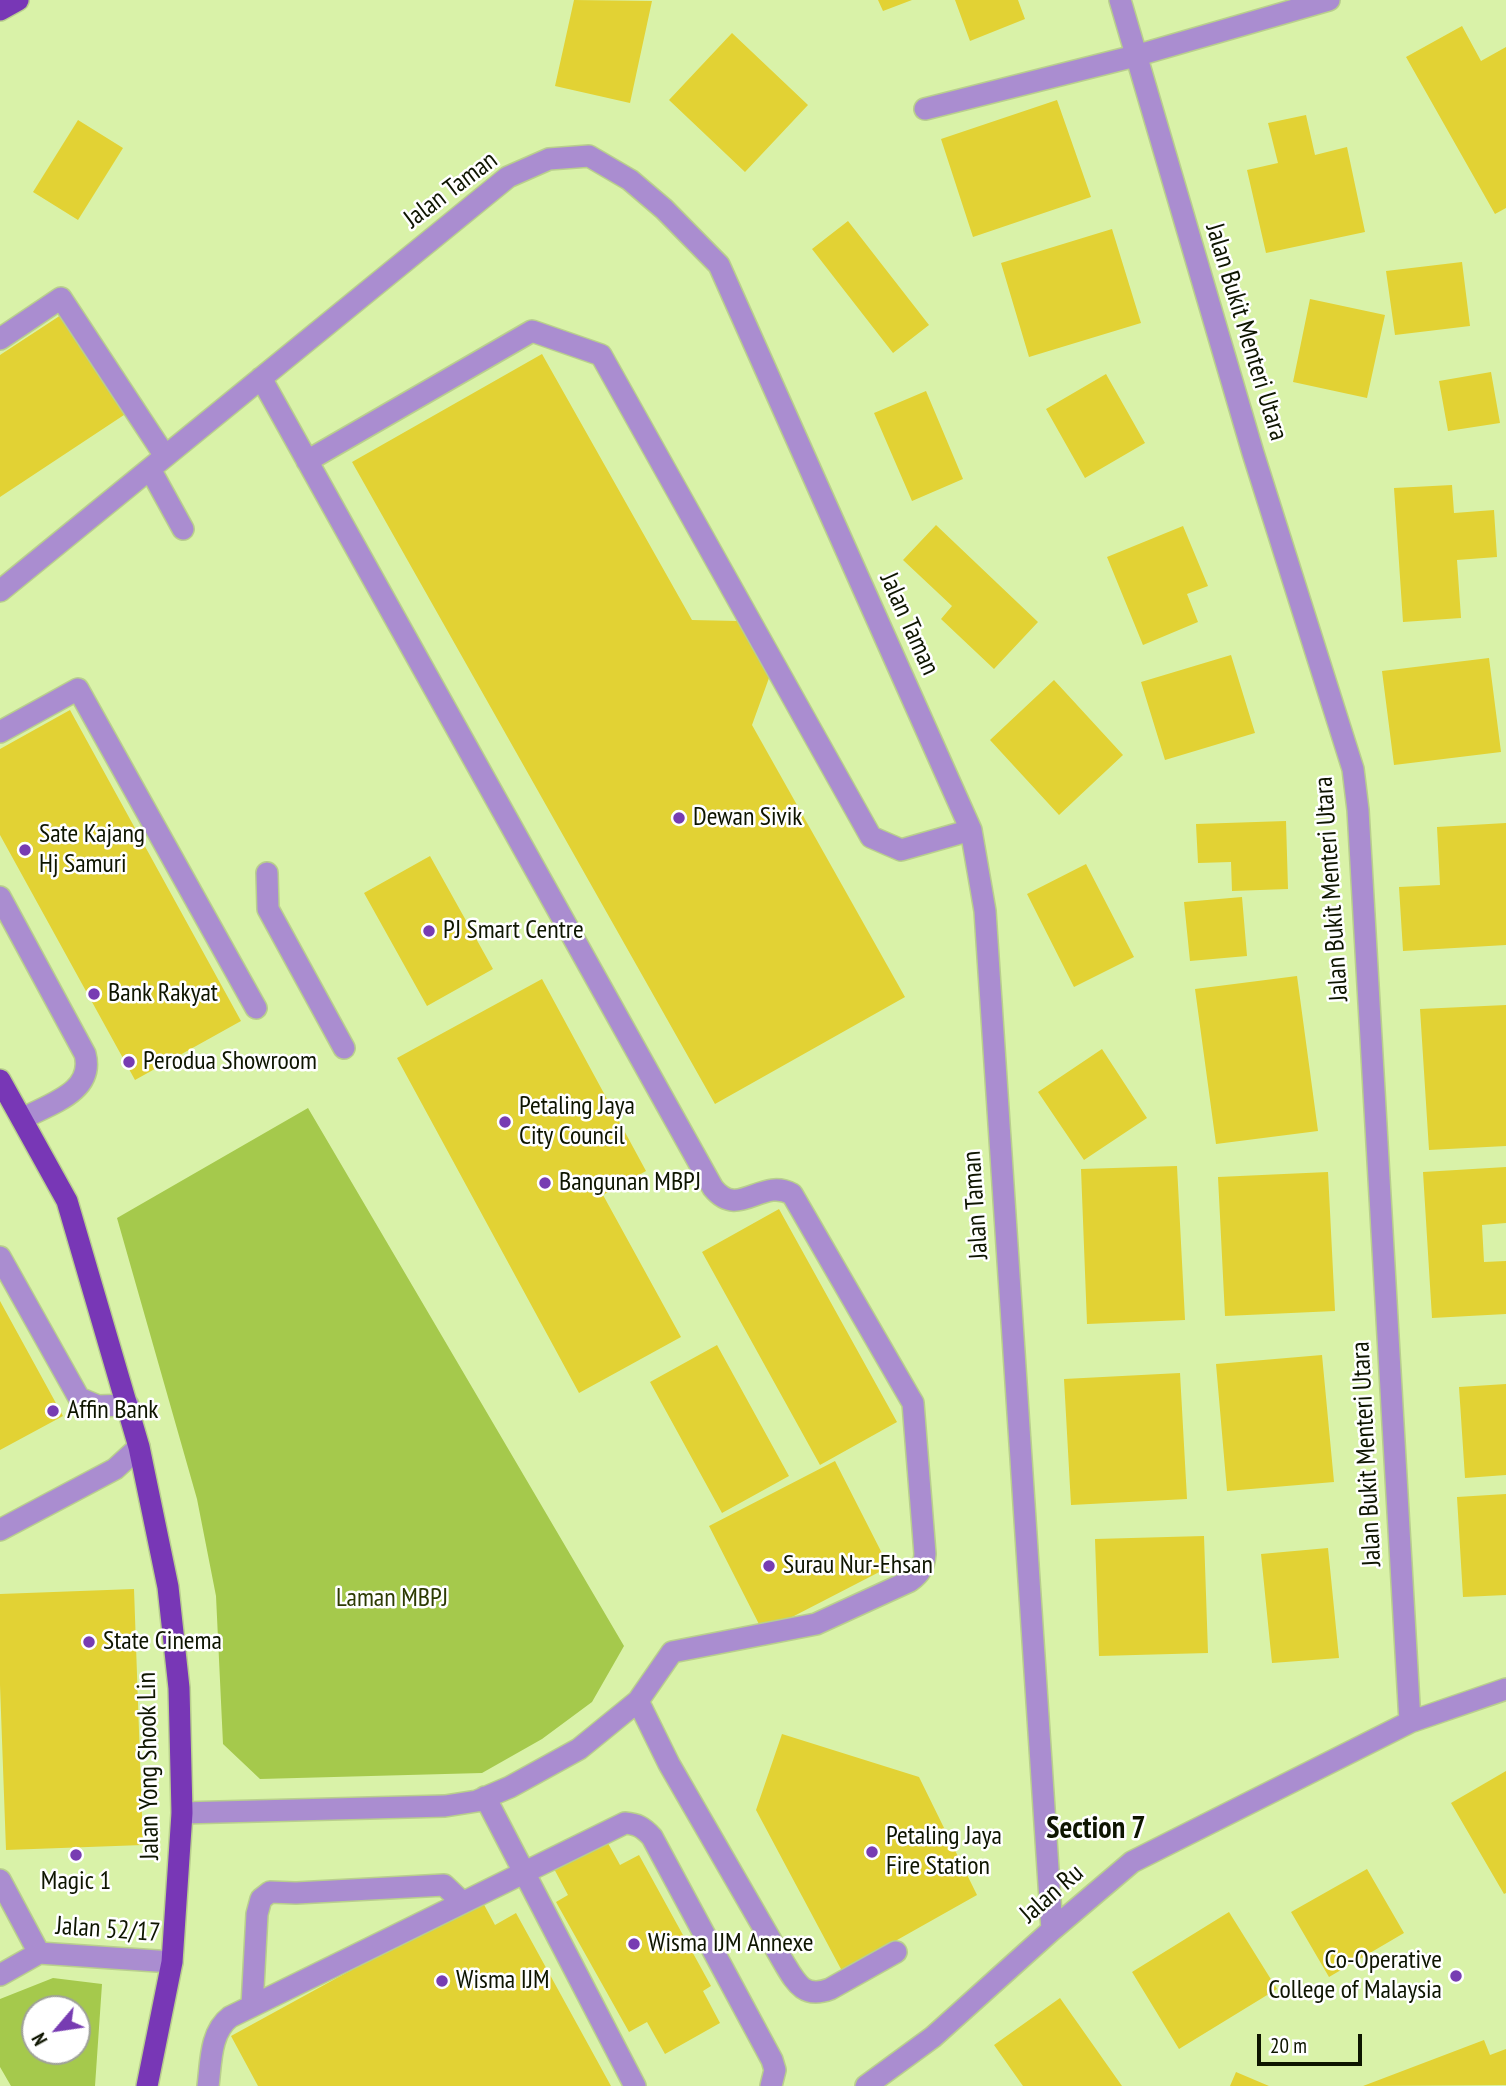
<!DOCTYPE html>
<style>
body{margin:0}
#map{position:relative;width:1506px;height:2086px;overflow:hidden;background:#d9f2a8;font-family:"PT Sans Narrow",sans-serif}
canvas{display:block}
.north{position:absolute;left:21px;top:1995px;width:70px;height:70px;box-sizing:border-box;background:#fff;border:2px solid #9fa199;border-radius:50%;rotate:241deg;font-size:19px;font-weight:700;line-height:28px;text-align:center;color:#0e1500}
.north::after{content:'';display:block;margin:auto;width:24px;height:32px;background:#773cb2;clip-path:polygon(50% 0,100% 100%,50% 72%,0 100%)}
.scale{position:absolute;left:1257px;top:2034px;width:105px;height:32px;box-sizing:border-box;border:4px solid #0e1500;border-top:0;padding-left:9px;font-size:21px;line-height:24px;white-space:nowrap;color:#0e1500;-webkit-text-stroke:5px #fff;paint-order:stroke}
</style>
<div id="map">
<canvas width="1506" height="2086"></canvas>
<div class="north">N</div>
<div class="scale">20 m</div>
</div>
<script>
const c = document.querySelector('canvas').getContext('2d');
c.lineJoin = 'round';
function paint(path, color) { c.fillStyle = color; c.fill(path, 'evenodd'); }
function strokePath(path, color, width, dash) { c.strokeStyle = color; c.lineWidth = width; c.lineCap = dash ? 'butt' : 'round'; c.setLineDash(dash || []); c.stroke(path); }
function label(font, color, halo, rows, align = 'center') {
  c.font = font + ' "PT Sans Narrow",sans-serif'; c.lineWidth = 5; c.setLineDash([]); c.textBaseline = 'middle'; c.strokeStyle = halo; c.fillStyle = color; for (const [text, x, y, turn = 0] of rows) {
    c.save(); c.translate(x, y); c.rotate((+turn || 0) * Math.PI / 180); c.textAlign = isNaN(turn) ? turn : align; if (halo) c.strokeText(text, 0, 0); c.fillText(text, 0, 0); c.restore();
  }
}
paint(new Path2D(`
 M308 1108 624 1646 592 1702 542 1739 482 1773 260 1779 223 1744 216 1596 197 1499 117 1218Z
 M53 1978 102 1984 95 2086H11L0 2067V1999ZM77 2009V2051H35V2009Z`), '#a5c94c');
paint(new Path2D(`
 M574 0 652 1 630 103 555 86Z
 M878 0H912L883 11Z
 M955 0H1018L1025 19 970 41Z
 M1462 26 1481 61 1506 47V208L1495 214 1406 57Z
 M732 33 808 105 745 172 669 100Z
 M1057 100 1091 197 973 237 941 139Z
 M1306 115 1315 155 1347 147 1365 232 1266 253 1247 170 1278 163 1268 123Z
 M78 120 123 148 78 220 33 192Z
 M848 221 929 325 893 353 812 249Z
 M1112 229 1141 323 1029 357 1001 263Z
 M1462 262 1470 326 1395 335 1386 271Z
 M1310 299 1385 315 1367 398 1293 382Z
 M61 315 127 413 0 497V355Z
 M542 354 692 620 738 621 769 678 752 725 905 997 715 1104 352 462Z
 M1491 372 1500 423 1448 431 1439 381Z
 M1106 374 1145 443 1085 478 1046 409Z
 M926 391 963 479 912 501 874 413Z
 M1452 485 1454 513 1494 510 1497 557 1457 560 1461 618 1403 622 1394 488Z
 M936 525 1038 622 994 669 941 619 952 606 903 560Z
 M1183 526 1208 586 1187 594 1198 622 1143 645 1107 557Z
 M1231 655 1255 733 1165 760 1141 682Z
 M1489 658 1501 752 1394 765 1382 671Z
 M1054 680 1123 755 1059 815 990 740Z
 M70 710 241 1021 135 1080 0 835V749Z
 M1286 821 1288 889 1232 891 1231 862 1198 863 1196 824Z
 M1506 823V945L1403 951 1399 887 1440 885 1437 827Z
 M430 856 493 969 427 1006 364 893Z
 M1086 864 1134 957 1074 987 1027 894Z
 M1242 897 1247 956 1190 961 1184 902Z
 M1297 976 1318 1131 1216 1144 1195 989Z
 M542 979 646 1171 603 1195 681 1337 579 1393 397 1058Z
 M1506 1005V1146L1429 1150 1420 1009Z
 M1102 1049 1147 1118 1084 1160 1038 1092Z
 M1177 1166 1185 1320 1087 1324 1081 1169Z
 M1506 1167V1223L1482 1225 1484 1262 1506 1261V1314L1432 1318 1423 1172Z
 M1328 1172 1335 1311 1225 1316 1218 1177Z
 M779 1209 897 1422 820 1465 702 1252Z
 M0 1301 63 1416 0 1450Z
 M717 1345 789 1476 722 1513 650 1382Z
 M1322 1355 1334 1482 1227 1491 1216 1364Z
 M1180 1373 1187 1499 1071 1505 1064 1379Z
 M1506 1384V1475L1465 1478 1459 1387Z
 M835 1461 889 1567 763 1632 709 1526Z
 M1506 1494V1595L1463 1597 1457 1497Z
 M1204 1536 1208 1653 1099 1656 1095 1539Z
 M1328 1548 1339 1658 1272 1663 1261 1554Z
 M134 1589 143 1845 6 1850 0 1685V1594Z
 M782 1734 919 1777 977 1895 842 1971 756 1810Z
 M1506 1771V1893L1504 1894 1451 1803Z
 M604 1836 620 1865 639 1855 711 1986 703 1991 720 2023 665 2054 647 2022 629 2032 556 1902 568 1895 552 1865Z
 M1367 1869 1404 1933 1329 1977 1291 1912Z
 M481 1899 495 1925 516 1913 611 2086H258L231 2036Z
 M1229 1912 1277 1989 1179 2049 1132 1972Z
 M1060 1998 1122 2086H1023L994 2045Z
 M1484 2040 1490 2055 1506 2049V2085L1363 2086Z
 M1236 2072 1269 2086H1230Z`), '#e2d234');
const minor = new Path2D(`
 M1120 0 1253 453 1353 769 1358 810 1410 1722
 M925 109 1135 56 1329 0
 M0 339 61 298 165 456
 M307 461 532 331 601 355 871 837 901 850 971 830
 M150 469 183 529
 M0 591 508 177 549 159 589 156 630 180 664 209 719 265 971 830 985 911 1052 1930
 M0 732 78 689 256 1008
 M267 873 268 909 344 1048
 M0 897 85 1054C95 1092 49 1104 22 1119
 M0 1257 79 1398 98 1406 128 1405
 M0 1530 115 1469 139 1447
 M638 1701 669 1764 784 1963C796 1983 804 1999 830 1989L896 1952
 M485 1797 635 2086
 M182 1813 445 1806 477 1801 510 1787 579 1749 638 1701 672 1652 816 1624 910 1581C920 1574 924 1567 925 1554L913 1403 910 1398 792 1194C761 1177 739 1220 713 1188L261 378
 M0 1880 39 1953
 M39 1953 172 1962
 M0 1975 39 1953
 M252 2006 257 1914 261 1899 270 1892 296 1893 444 1885 462 1902
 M208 2086C211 2063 210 2032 230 2017L625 1823C637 1824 643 1827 652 1837L772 2060 775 2070 771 2086
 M866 2086 933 2037 1052 1930 1132 1862 1410 1722 1506 1689`);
const major = new Path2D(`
 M0 10 18 0
 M0 1080 67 1201 139 1447 168 1587 179 1688 182 1813 172 1962 147 2086`);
strokePath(minor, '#b9cf8d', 24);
strokePath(major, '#b9cf8d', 24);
strokePath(minor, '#aa8dd0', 21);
strokePath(major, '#7837b6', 21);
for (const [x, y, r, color] of [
 [679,818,7,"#773cb2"],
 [25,850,7,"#773cb2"],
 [429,931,7,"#773cb2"],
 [94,994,7,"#773cb2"],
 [129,1062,7,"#773cb2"],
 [505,1122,7,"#773cb2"],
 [545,1183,7,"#773cb2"],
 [53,1411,7,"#773cb2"],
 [769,1566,7,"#773cb2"],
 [89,1642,7,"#773cb2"],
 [872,1852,7,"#773cb2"],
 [76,1855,7,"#773cb2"],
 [634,1944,7,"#773cb2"],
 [1456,1976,7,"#773cb2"],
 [442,1981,7,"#773cb2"]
]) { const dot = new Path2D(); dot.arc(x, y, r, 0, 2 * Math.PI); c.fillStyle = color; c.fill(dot); strokePath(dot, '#fff', 2.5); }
label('26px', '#0e1500', '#fff', [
 ["Jalan Taman",451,190,-37],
 ["Jalan Bukit Menteri Utara",1246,332,73],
 ["Jalan Taman",909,624,66],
 ["Jalan Bukit Menteri Utara",1332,889,-94],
 ["Jalan Taman",976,1205,-94],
 ["Jalan Bukit Menteri Utara",1367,1454,-93],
 ["Jalan Yong Shook Lin",149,1766,-91],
 ["Jalan Ru",1052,1894,-41],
 ["Jalan 52/17",108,1930,4]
]);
label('26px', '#0e1500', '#fff', [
 ["Dewan Sivik",693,818],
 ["Sate Kajang",39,835],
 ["Hj Samuri",39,865],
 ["PJ Smart Centre",443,931],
 ["Bank Rakyat",108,994],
 ["Perodua Showroom",143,1062],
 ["Petaling Jaya",519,1107],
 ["City Council",519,1137],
 ["Bangunan MBPJ",559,1183],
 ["Affin Bank",67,1411],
 ["Surau Nur-Ehsan",783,1566],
 ["State Cinema",103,1642],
 ["Petaling Jaya",886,1837],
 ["Fire Station",886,1867],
 ["Magic 1",76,1882,"center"],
 ["Wisma IJM Annexe",648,1944],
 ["Co-Operative",1442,1961,"right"],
 ["College of Malaysia",1442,1991,"right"],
 ["Wisma IJM",456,1981]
], 'left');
label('26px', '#2d3b03', '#fff', [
 ["Laman MBPJ",392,1599]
]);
label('bold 30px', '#0e1500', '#fff', [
 ["Section 7",1096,1829]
]);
</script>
